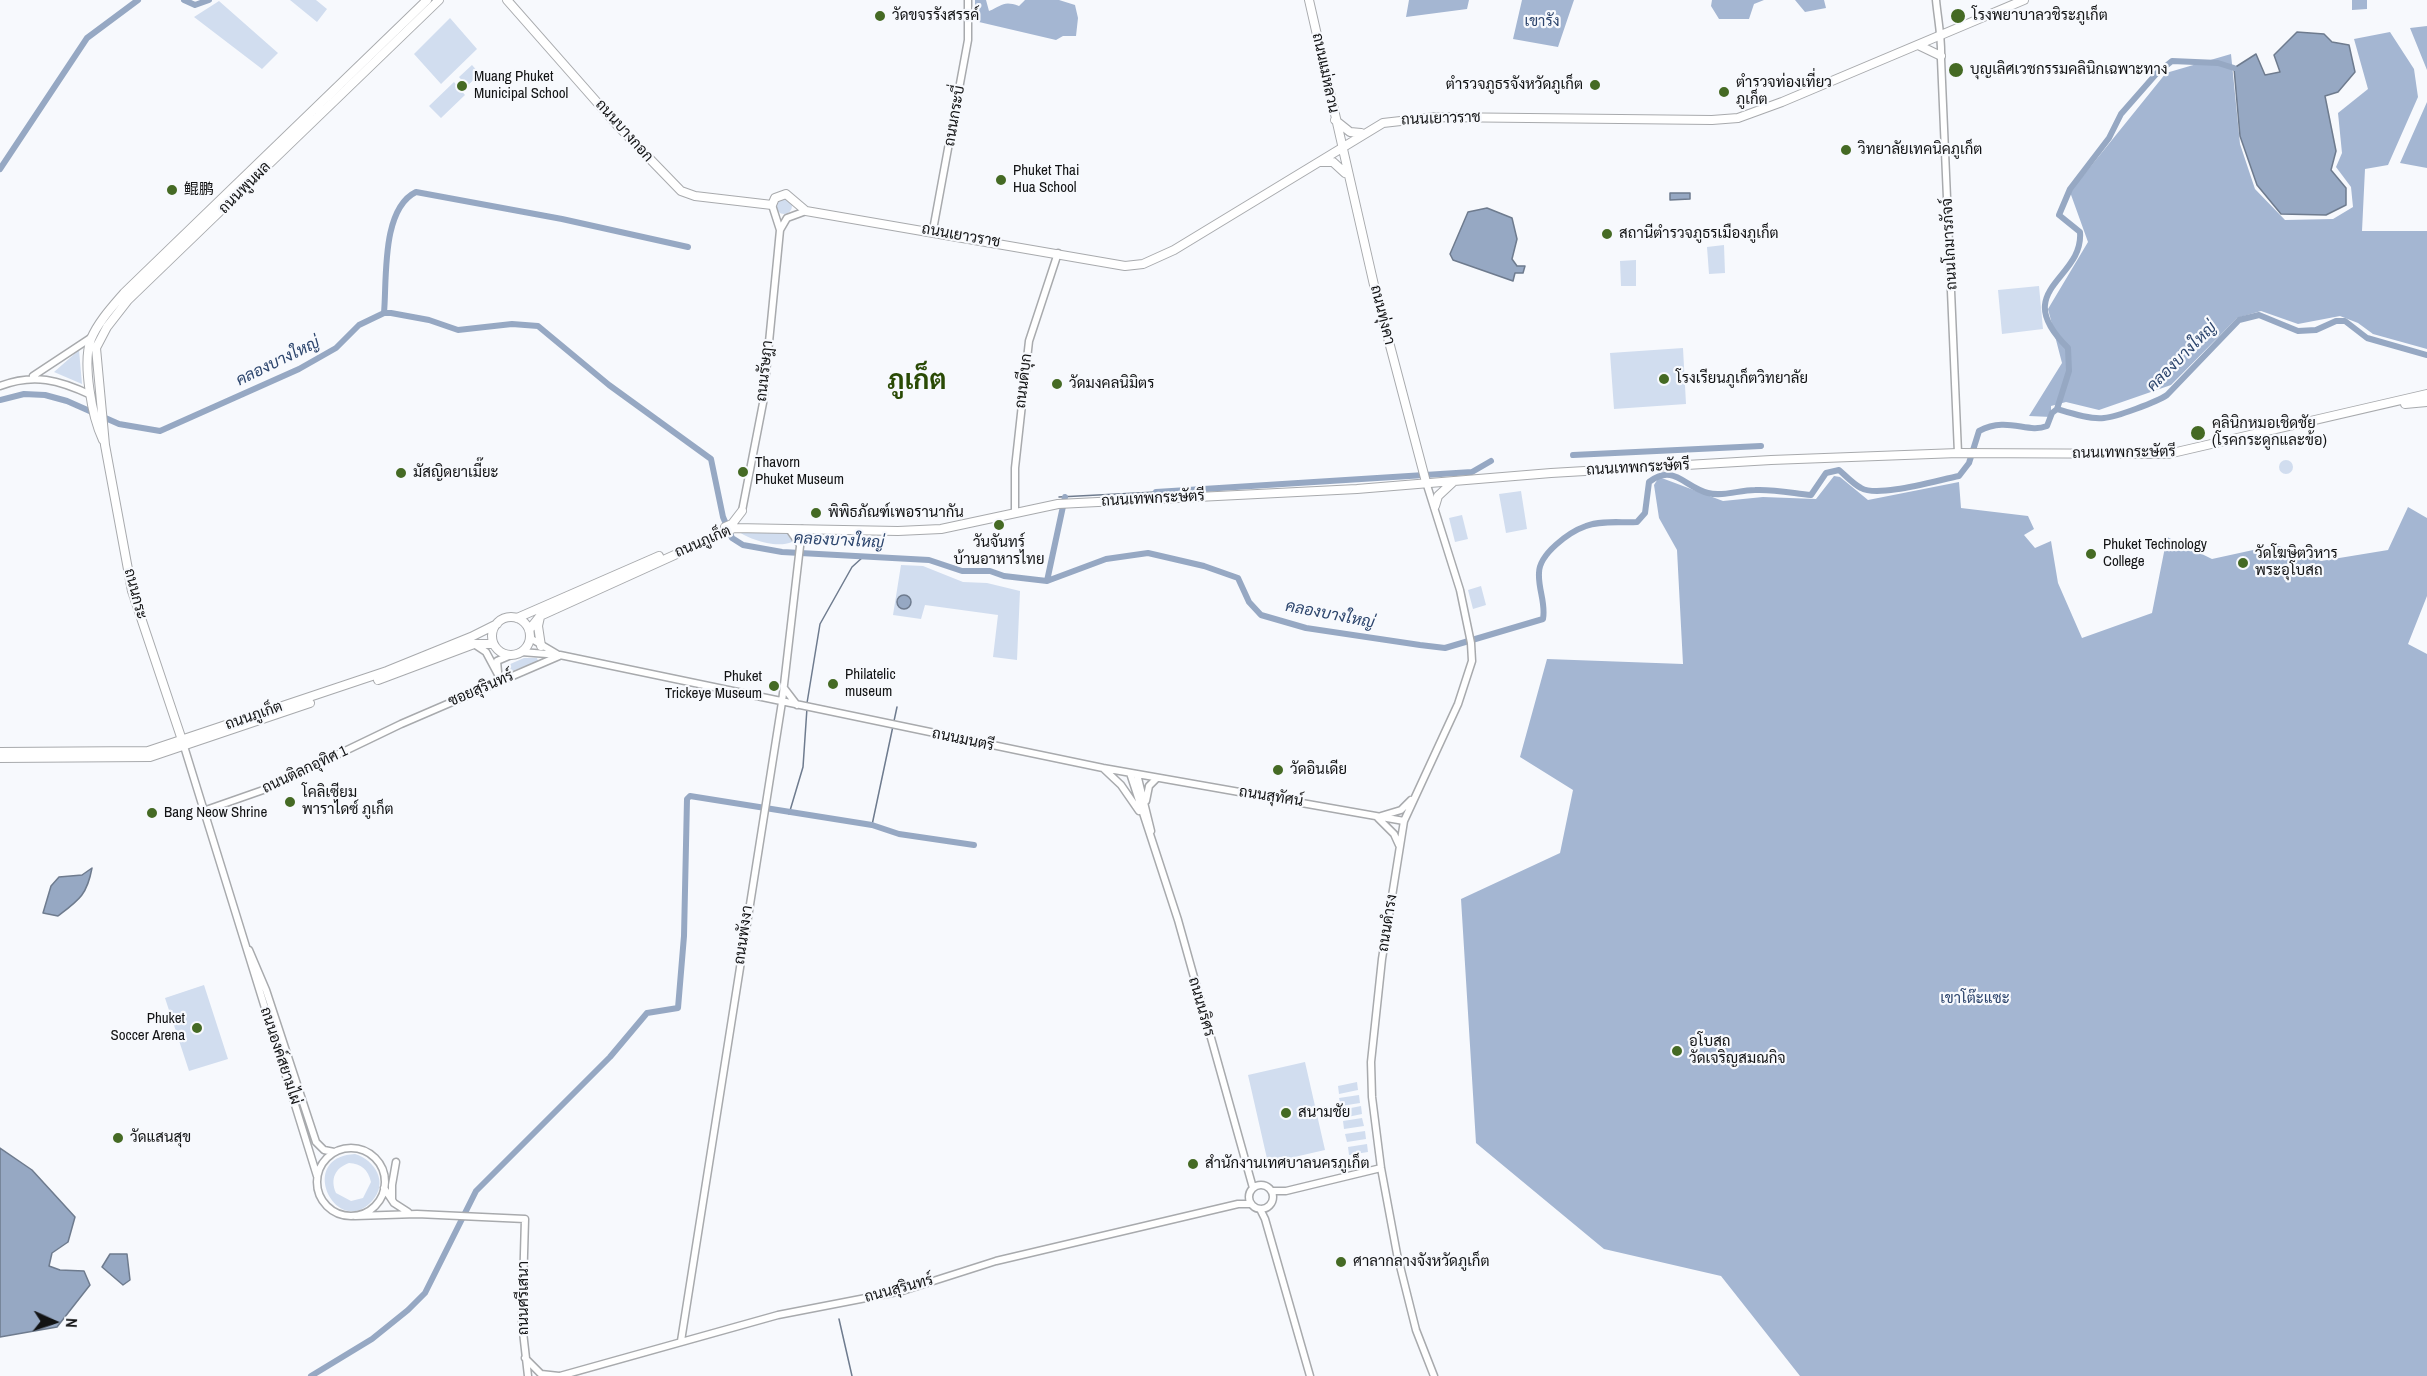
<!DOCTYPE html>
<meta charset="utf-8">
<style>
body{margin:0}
#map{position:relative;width:2427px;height:1376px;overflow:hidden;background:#f7f9fd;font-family:"Archivo Narrow",sans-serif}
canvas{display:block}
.north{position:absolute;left:24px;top:1292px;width:60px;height:60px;-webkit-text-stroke:4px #f7f9fd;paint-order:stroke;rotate:93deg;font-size:16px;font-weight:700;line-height:24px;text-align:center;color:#121314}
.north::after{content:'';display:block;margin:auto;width:21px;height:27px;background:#121314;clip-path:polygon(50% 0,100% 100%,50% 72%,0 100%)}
</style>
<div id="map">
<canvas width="2427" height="1376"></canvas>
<div class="north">N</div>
</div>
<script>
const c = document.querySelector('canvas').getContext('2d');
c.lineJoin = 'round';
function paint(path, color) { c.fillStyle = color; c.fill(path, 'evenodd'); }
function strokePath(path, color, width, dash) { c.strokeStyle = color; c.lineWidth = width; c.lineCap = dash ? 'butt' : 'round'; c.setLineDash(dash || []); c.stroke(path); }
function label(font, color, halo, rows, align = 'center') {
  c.font = font + ' "Archivo Narrow","Noto Sans SC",Sarabun,sans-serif'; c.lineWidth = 4.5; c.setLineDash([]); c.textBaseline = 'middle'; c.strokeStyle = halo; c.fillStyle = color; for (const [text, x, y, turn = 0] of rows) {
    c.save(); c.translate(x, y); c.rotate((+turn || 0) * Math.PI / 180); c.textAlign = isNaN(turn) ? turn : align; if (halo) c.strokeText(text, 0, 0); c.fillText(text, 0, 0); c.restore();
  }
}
paint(new Path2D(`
 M290 0H316L327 9 317 22Z
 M219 1 278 53 262 69 194 17Z
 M450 18 477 49 441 84 414 54Z
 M472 65 480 74 467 86 459 77Z
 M454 82 465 95 441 118 429 106Z
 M776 206a8 8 0 1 1 16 0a8 8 0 1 1-16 0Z
 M1724 245 1725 273 1709 274 1707 247Z
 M1636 260V286H1621L1620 261Z
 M2039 286 2043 329 2002 334 1998 290Z
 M1683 348 1686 404 1614 409 1610 353Z
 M79 350 82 384 54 372Z
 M2279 467a7 7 0 1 1 14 0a7 7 0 1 1-14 0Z
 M1521 491 1527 529 1506 533 1499 494Z
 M1462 515 1468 539 1455 542 1449 518Z
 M735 529 785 531 791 534 792 542C776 549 747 539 735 529Z
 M901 565 923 566 963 582 987 583 1020 591 1017 660 993 657 998 615 925 605 921 619 893 615Z
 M1481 586 1486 605 1473 609 1468 590Z
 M524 658H537L538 661 507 673 508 665Z
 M204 985 228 1059 189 1071 165 998Z
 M1305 1062 1325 1150 1268 1163 1248 1075Z
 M1357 1082 1358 1090 1339 1094 1338 1086Z
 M1359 1095 1360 1103 1341 1106 1339 1098Z
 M1361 1106 1362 1114 1343 1118 1341 1110Z
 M1362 1118 1364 1126 1344 1129 1343 1121Z
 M1365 1131 1366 1139 1347 1142 1345 1134Z
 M1367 1144 1368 1152 1349 1155 1348 1147Z
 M355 1154C375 1160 389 1183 372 1201 337 1240 295 1157 355 1154ZM349 1163C361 1164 368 1169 371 1182L363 1198 351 1201 336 1193C330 1179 335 1168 349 1163Z`), '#d1ddef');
paint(new Path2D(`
 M975 0H986L989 11C1002 6 1003 0 1019 6L1025 0H1059L1075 5 1078 18 1076 36H1063L1056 40 979 22 975 11Z
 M1409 0H1469L1467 9 1406 17Z
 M1522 0H1574L1558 47 1513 39Z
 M1712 0H1764L1754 4 1749 19H1719L1711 6Z
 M1795 0H1824L1826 8 1805 12Z
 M2352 0H2367V9L2352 10Z
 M2427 26V70L2410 28Z
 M2390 32 2414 69 2418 97 2388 165 2365 169 2362 231H2427V349L2373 334 2358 323 2340 316 2298 324 2261 311 2237 318 2171 385 2099 410 2066 402 2051 406V417L2029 416 2062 363 2048 309 2088 242 2070 192 2166 73 2231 54 2240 144 2255 189 2285 220 2333 219 2353 207 2351 187 2336 167 2342 153 2338 113 2368 89 2354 39Z
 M2427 102V168L2400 163Z
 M1834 476 1840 477 1868 500 1959 482 1961 508 2028 516 2034 529 2024 535 2035 548 2051 541 2058 583 2082 638 2152 613 2167 537 2212 559 2276 545 2321 561 2388 550 2408 507 2427 518V596L2408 644 2427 654V1376H1800L1721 1276 1604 1249 1476 1143 1461 899 1560 853 1573 790 1520 757 1547 659 1683 664 1677 550 1659 518 1654 485 1659 477 1723 501 1763 497 1816 499Z`), '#a4b6d2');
const water = new Path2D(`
 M2297 32 2324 34 2332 42 2349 45 2355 72 2338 92 2325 96 2336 151 2331 170 2346 188V205L2326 215 2281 214 2257 185 2240 136 2234 68 2256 54 2265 75 2280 72 2274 55Z
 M1670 193H1690V199L1670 200Z
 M1487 208 1512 218 1517 239 1512 259 1517 266H1525L1523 273H1515L1513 281 1453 260 1450 254 1468 212Z
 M897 602a7 7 0 1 1 14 0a7 7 0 1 1-14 0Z
 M92 868C87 895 79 900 58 916L43 913 51 886 59 877 82 875Z
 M0 1148 32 1170 75 1217 68 1242 52 1253 49 1266 60 1270 84 1271 90 1285 57 1327 0 1337Z
 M110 1254H127L130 1280 123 1285 102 1267Z`);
paint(water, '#96a8c3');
strokePath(water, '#6e7b8e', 1.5);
strokePath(new Path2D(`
 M1059 497 1156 492
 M807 703 820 624 852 567 863 557
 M894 721 897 707
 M789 814 803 767 807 708
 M872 825 893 726
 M839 1319 852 1376`), '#6e7b8e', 1.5);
strokePath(new Path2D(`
 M184 0 195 5 209 0
 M0 169 87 38 138 0
 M384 313C387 280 381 209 416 192L562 219 688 247
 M0 400 24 394 45 395 67 401 119 424 160 431 299 369 336 348 359 325 384 313H391L429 320 458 330 512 324 538 326 609 385 711 459 723 517 732 538 743 545 782 552 929 560 962 571H990L1004 576 1047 581 1106 559 1148 553 1204 566 1238 578 1249 602 1261 615 1306 628 1420 645 1445 648 1543 619C1546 603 1538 589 1539 573 1539 554 1569 532 1586 526 1601 520 1622 523 1637 522L1645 513 1649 482C1674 463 1684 487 1708 493 1723 497 1739 490 1755 490 1773 489 1792 493 1811 495L1826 473 1839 470C1846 476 1853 484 1861 488 1878 498 1938 480 1959 476L1969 463 1979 431C2008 416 2027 434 2047 426L2052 413 2057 409C2070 413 2091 420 2104 418 2116 417 2157 402 2167 395L2239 320 2259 315 2298 331 2316 330 2336 321H2345L2367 338 2427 355
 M2057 409 2069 371 2068 348C2008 289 2084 280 2080 232L2059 215 2070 189 2109 138 2121 114 2157 73 2172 61 2218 63 2234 68
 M1573 455 1761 446
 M1156 492 1472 472 1491 461
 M1047 581 1065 497
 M311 1376 372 1339 408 1310 425 1293 476 1191 610 1057 647 1013 678 1008 684 936 687 799 690 796 872 825 899 834 974 845`), '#96a8c3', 6);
const minor = new Path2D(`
 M1936 0C1938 21 1942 38 1941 59L1958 453
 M780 230 787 218 806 211
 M933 230 968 40V0
 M33 376 92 337
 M0 386C34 373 59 380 91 395
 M1426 482 1460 590 1471 643 1472 661 1458 704 1404 821 1382 959 1371 1062 1372 1097 1381 1168 1397 1254 1416 1330 1434 1376
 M742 511 763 403 777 261 780 230 772 205
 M1015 512V468L1029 341 1058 253
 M789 529 800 545
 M530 638 557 654
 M474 644 486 652 501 680
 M521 652 560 655 1103 768 1404 821
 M498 672 497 661 511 655
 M784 688 797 705
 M183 743 317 1176
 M1104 769 1121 785 1139 811
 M1130 773 1178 920 1253 1188
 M1137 774 1151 831
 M1146 801 1149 786 1157 778
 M206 810 266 789 401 724 559 656
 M1381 816 1401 810 1411 800
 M1378 818 1394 834 1399 845
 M249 950 266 990 316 1142 324 1150 334 1152
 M317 1182a34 34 0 1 1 68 0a34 34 0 1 1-68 0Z
 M1249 1197a12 12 0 1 1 24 0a12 12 0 1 1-24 0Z
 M384 1188 394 1203 408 1212
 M1272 1191H1286L1381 1168
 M392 1200V1185L396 1162
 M1260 1209 1265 1219 1310 1376
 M355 1216 417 1214 525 1219 522 1323 528 1376
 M681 1341 782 702 802 529
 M525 1358 541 1374 559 1376
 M560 1376 778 1315 902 1291 996 1261 1238 1204H1251`);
const major = new Path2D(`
 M507 0 617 125 681 191 695 196 772 205 775 198 786 194 806 211 1125 266 1143 264 1174 250 1383 123 1436 117 1712 120 1738 118 1782 102 2024 0
 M1309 0 1374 285 1426 482
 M1918 45 1941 56
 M1335 120 1350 132 1361 133
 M1320 162H1333L1345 173
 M2405 404 2427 402
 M103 440C92 417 82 363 91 339 98 322 112 307 124 293L427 0
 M1435 506 1438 496 1453 482
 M725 527 732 524 742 511
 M540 617 538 626 541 646
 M492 636a19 19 0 1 1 38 0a19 19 0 1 1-38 0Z
 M517 618 659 556
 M529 630 540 616 734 528 898 531 941 529 1058 504 1357 489 1551 473 1771 460 1958 453 2168 454 2427 394
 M378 680 474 644H493
 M182 740 132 591 105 445 96 348 107 327 128 300 439 0
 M0 752 148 751 387 671 471 637 497 624
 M0 758 150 757 310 703`);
strokePath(minor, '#a8aaad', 9);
strokePath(major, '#a8aaad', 10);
strokePath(minor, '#fff', 6);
strokePath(major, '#fff', 8);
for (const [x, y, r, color] of [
 [880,16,6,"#456a24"],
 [1958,16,8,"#456a24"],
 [1956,70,8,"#456a24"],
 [1595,85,6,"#456a24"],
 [462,86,6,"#456a24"],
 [1724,92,6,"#456a24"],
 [1846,150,6,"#456a24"],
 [1001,180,6,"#456a24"],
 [172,190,6,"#456a24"],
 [1607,234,6,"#456a24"],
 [1664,379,6,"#456a24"],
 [1057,384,6,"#456a24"],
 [2198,433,8,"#456a24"],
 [743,472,6,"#456a24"],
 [401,473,6,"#456a24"],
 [816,513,6,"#456a24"],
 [999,525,6,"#456a24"],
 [2091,554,6,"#456a24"],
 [2243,563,6,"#456a24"],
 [833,684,6,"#456a24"],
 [774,686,6,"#456a24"],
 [1278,770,6,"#456a24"],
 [290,802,6,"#456a24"],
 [152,813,6,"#456a24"],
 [197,1028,6,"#456a24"],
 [1677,1051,6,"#456a24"],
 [1286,1113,6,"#456a24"],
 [118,1138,6,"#456a24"],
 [1193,1164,6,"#456a24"],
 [1341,1262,6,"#456a24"]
]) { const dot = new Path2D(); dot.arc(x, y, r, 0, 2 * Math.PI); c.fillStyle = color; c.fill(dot); strokePath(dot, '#f7f9fd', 2); }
label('15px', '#121314', '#f7f9fd', [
 ["วัดขจรรังสรรค์",892,16],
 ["โรงพยาบาลวชิระภูเก็ต",1972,16],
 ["บุญเลิศเวชกรรมคลินิกเฉพาะทาง",1970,70],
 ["Muang Phuket",474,77],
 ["Municipal School",474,94],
 ["ตำรวจท่องเที่ยว",1736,83],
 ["ภูเก็ต",1736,100],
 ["ตำรวจภูธรจังหวัดภูเก็ต",1583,85,"right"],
 ["วิทยาลัยเทคนิคภูเก็ต",1858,150],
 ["Phuket Thai",1013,171],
 ["Hua School",1013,188],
 ["鲲鹏",184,190],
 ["สถานีตำรวจภูธรเมืองภูเก็ต",1619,234],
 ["โรงเรียนภูเก็ตวิทยาลัย",1676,379],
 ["วัดมงคลนิมิตร",1069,384],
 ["คลินิกหมอเชิดชัย",2212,424],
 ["(โรคกระดูกและข้อ)",2212,441],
 ["Thavorn",755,463],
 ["Phuket Museum",755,480],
 ["มัสญิดยาเมี๊ยะ",413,473],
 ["พิพิธภัณฑ์เพอรานากัน",828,513],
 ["วันจันทร์",999,543,"center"],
 ["บ้านอาหารไทย",999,560,"center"],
 ["Phuket Technology",2103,545],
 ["College",2103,562],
 ["วัดโฆษิตวิหาร",2255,554],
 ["พระอุโบสถ",2255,571],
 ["Philatelic",845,675],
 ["museum",845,692],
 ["Phuket",762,677,"right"],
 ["Trickeye Museum",762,694,"right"],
 ["วัดอินเดีย",1290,770],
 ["โคลิเซียม",302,793],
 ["พาราไดซ์ ภูเก็ต",302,810],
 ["Bang Neow Shrine",164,813],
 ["Phuket",185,1019,"right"],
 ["Soccer Arena",185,1036,"right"],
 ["อุโบสถ",1689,1042],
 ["วัดเจริญสมณกิจ",1689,1059],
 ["สนามชัย",1298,1113],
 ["วัดแสนสุข",130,1138],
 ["สำนักงานเทศบาลนครภูเก็ต",1205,1164],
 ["ศาลากลางจังหวัดภูเก็ต",1353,1262]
], 'left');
label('15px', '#2c446c', '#f7f9fd', [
 ["เขารัง",1542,22],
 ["เขาโต๊ะแซะ",1975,999]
]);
label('15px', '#121314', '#f7f9fd', [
 ["ถนนแม่หลวน",1325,73,78],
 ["ถนนกระบี่",955,116,-80],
 ["ถนนเยาวราช",1441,119,-2],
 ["ถนนบางกอก",624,131,48],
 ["ถนนพูนผล",245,188,-45],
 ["ถนนเยาวราช",961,236,10],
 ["ถนนโกมารภัจจ์",1950,244,-93],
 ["ถนนทุ่งคา",1382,315,76],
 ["ถนนรัษฎา",765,371,-84],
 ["ถนนดีบุก",1024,381,-83],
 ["ถนนเทพกระษัตรี",2124,453,-1],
 ["ถนนเทพกระษัตรี",1638,468,-3],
 ["ถนนเทพกระษัตรี",1153,499,-3],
 ["ถนนภูเก็ต",703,542,-23],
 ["ถนนกระ",135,594,75],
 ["ซอยสุรินทร์",481,689,-23],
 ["ถนนภูเก็ต",254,716,-19],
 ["ถนนมนตรี",963,740,12],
 ["ถนนติลกอุทิศ 1",305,770,-25],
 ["ถนนสุทัศน์",1271,797,9],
 ["ถนนดำรง",1388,923,-81],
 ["ถนนพังงา",744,935,-82],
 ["ถนนนริศร",1201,1007,74],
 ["ถนนองค์สยามไผ่",280,1056,72],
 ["ถนนสุรินทร์",899,1289,-15],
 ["ถนนศรีเสนา",524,1298,-90]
]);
label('italic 16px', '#2b446c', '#f7f9fd', [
 ["คลองบางใหญ่",2182,357,-45],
 ["คลองบางใหญ่",278,362,-26],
 ["คลองบางใหญ่",839,541,3],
 ["คลองบางใหญ่",1330,615,11]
]);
label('bold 27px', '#2a4a05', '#f7f9fd', [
 ["ภูเก็ต",917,382]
]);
</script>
